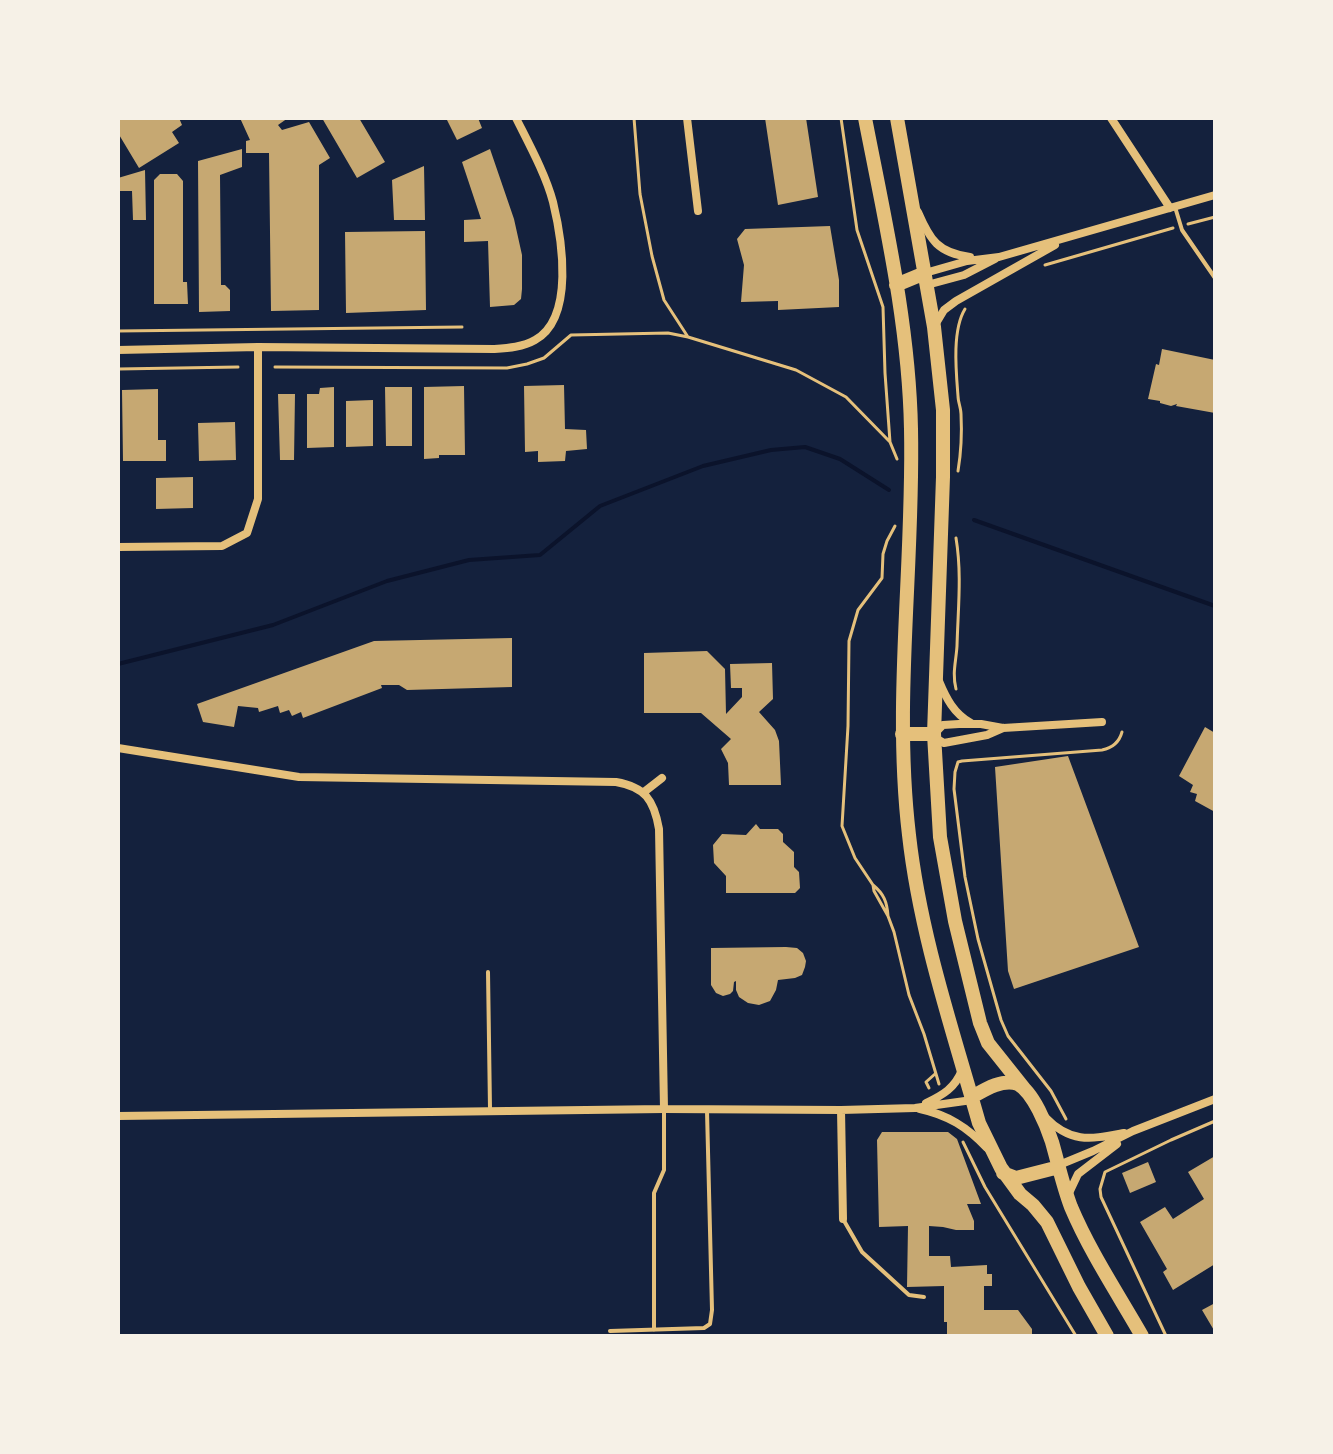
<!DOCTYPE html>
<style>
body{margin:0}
#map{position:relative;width:1333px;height:1454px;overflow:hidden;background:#14213d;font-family:Manrope,sans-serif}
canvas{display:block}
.frame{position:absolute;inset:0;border:120px solid #f6f1e7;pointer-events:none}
</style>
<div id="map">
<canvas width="1333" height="1454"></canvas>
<div class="frame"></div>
</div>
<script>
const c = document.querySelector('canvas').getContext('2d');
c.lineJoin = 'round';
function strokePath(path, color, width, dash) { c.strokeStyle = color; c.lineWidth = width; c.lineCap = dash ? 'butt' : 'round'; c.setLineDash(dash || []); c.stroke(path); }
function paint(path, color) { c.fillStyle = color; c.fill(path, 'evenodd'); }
strokePath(new Path2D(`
 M974 520 1215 606
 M118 664 273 625 387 581 469 560 540 555 600 506 703 466 771 450 805 447 840 459 889 490`), '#0b132b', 4);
paint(new Path2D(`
 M118 118H179L182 125 172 132 179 143 139 168 118 133Z
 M240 118H288L278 125 282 130 309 122 330 158 319 165V310L271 311 269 153H246V141L250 140Z
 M322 118H359L385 162 357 178Z
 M446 118H478L482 128 457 140Z
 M765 118H806L818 197 778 205Z
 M242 149V167L220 175 221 285H225L230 290V311L199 312 198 161Z
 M490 149 514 219 522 255V289L521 299 514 305 490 307 488 241 464 242V220L481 219 462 162Z
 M424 166 425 220H394L392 180Z
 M145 170 146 220H133L132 191H118V178Z
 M160 174H177L183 181V282H187L188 304H154V180Z
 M830 226 839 280V307L778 310V301L741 302 744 265 737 239 745 229Z
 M425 231 426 310 346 313 345 232Z
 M1162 349 1215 360V413L1176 406 1177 404 1171 406 1160 403V401L1148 399 1156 364 1159 365Z
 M564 385 565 429 586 430 587 449 566 451 565 461 538 462V451L525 452 524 386Z
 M464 386 465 455H439V458L424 459V387Z
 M334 387V447L307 448V394H319L320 388Z
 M385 387H412V446H386Z
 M158 389V440H166V461H123L122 390Z
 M278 394H295L294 460H280Z
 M373 400V446L346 447V401Z
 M235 422 236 460 199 461 198 423Z
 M193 477V508L156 509V478Z
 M512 638V687L407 690 399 685H381L382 688 303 718 301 712 292 716 289 710 280 713 278 706 259 712 258 708 238 706 234 727 203 722 197 704 374 641Z
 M707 651 725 669 726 714 742 697V688H731L730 664 772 663 773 699 759 712 775 730 779 741 781 785H729L728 763 721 749 731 739 701 713H644V653Z
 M1205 727 1215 733V812L1195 801 1197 794 1190 792 1193 785 1179 776Z
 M1068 756 1139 947 1014 989 1008 971 995 767Z
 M756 824 760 829H778L783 834V842L794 852V867L799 872 800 888 795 893H726V876L714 863 713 845 722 834 746 835Z
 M786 947 797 948 803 953 806 961 805 967 802 975 795 978 778 980 776 990 770 1001 759 1005 748 1003 739 997 736 990V981L734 982 733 991 730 994 723 996 716 993 711 985V948Z
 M882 1132H948L957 1139 981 1204H967L974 1221V1230H956L943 1227 929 1226V1256H950L951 1267 987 1265V1274H992V1286H984V1310H1018L1032 1329V1336H947V1322H944V1286L907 1287 908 1226 879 1227 877 1140Z
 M1215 1156V1264L1173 1290 1163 1272 1167 1269 1140 1222 1165 1207 1173 1219 1204 1199 1188 1172Z
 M1148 1162 1156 1182 1130 1193 1122 1173Z
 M1215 1303V1332L1202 1310Z`), '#c6a872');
strokePath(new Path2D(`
 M634 118 640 194 652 256 664 300 688 337
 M841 118 857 230 883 307 885 373 890 442 897 459
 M1188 224 1215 217
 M1045 265 1173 228
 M118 331 462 327
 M275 367 507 368 527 364 544 358 571 335 668 333 688 337 796 370 846 397 890 442
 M118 369 238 367
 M958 471C961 453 962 433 961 414 961 408 958 402 958 396 956 371 952 330 965 309
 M956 689C952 673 956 662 957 646 958 609 962 574 956 538
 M873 885 855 858 842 826 848 726 849 641 858 610 882 578 883 554 887 541 895 526
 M873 885C884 894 887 902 888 916L874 891Z
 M888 916 894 932 909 995 924 1034 939 1084
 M929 1088 926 1082 935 1074
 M1066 1119 1051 1091 1008 1036 1001 1020 978 939 965 877 954 789 955 772 958 762 962 761 1102 750C1112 748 1119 743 1122 732
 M963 1142 985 1187 1076 1336
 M1166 1336 1101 1197 1100 1189 1105 1172 1171 1140 1215 1121`), '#e5c07b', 3);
strokePath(new Path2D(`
 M1175 207 1182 230 1215 278
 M488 972 490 1109
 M843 1219 862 1252 909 1295 924 1297
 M654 1330V1193L664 1170V1111
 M610 1331 704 1328 710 1324 712 1310 707 1111`), '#e5c07b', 4);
strokePath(new Path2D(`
 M687 118 698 211
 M1111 118 1170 208
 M918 212C930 240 938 253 970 257
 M925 273 967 261 999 257 1215 195
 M927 285 964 275 995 259
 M935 325 944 310 956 301 1055 245
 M118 350 258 347 494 349C508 348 523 347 535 340 575 318 562 239 553 202 546 175 529 144 516 118
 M118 547 222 546 247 533 258 499V347
 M939 681C946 698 954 714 971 723
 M1003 728 987 735 944 743 937 739 934 734 943 725 959 724H981L1003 728 1102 722
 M118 748 299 777 616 782C645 787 654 800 659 829L664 1109
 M644 792 662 778
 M926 1103C943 1095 955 1088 962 1070
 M920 1109C948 1115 967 1127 987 1148
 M841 1110 843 1219
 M118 1116 664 1109 841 1110 915 1108 972 1100
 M1045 1117C1071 1144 1091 1139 1124 1133
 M1059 1165 1093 1151 1133 1131 1215 1099
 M1069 1193 1078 1174 1117 1144`), '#e5c07b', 8);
strokePath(new Path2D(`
 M865 118C885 221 909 324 911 429 914 565 893 700 909 835 920 934 952 1028 979 1123L1001 1168 1020 1194 1033 1205 1047 1222 1079 1287 1107 1336
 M897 118 934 327 943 410V477L934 734 940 837 955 921 980 1023 988 1043 1027 1092
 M896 285 925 273
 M902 734H934
 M972 1097C984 1090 1003 1078 1018 1084 1033 1092 1047 1126 1052 1142 1058 1163 1063 1186 1071 1207 1090 1252 1118 1294 1142 1336
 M1003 1173 1016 1178 1059 1167`), '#e5c07b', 14);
</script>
